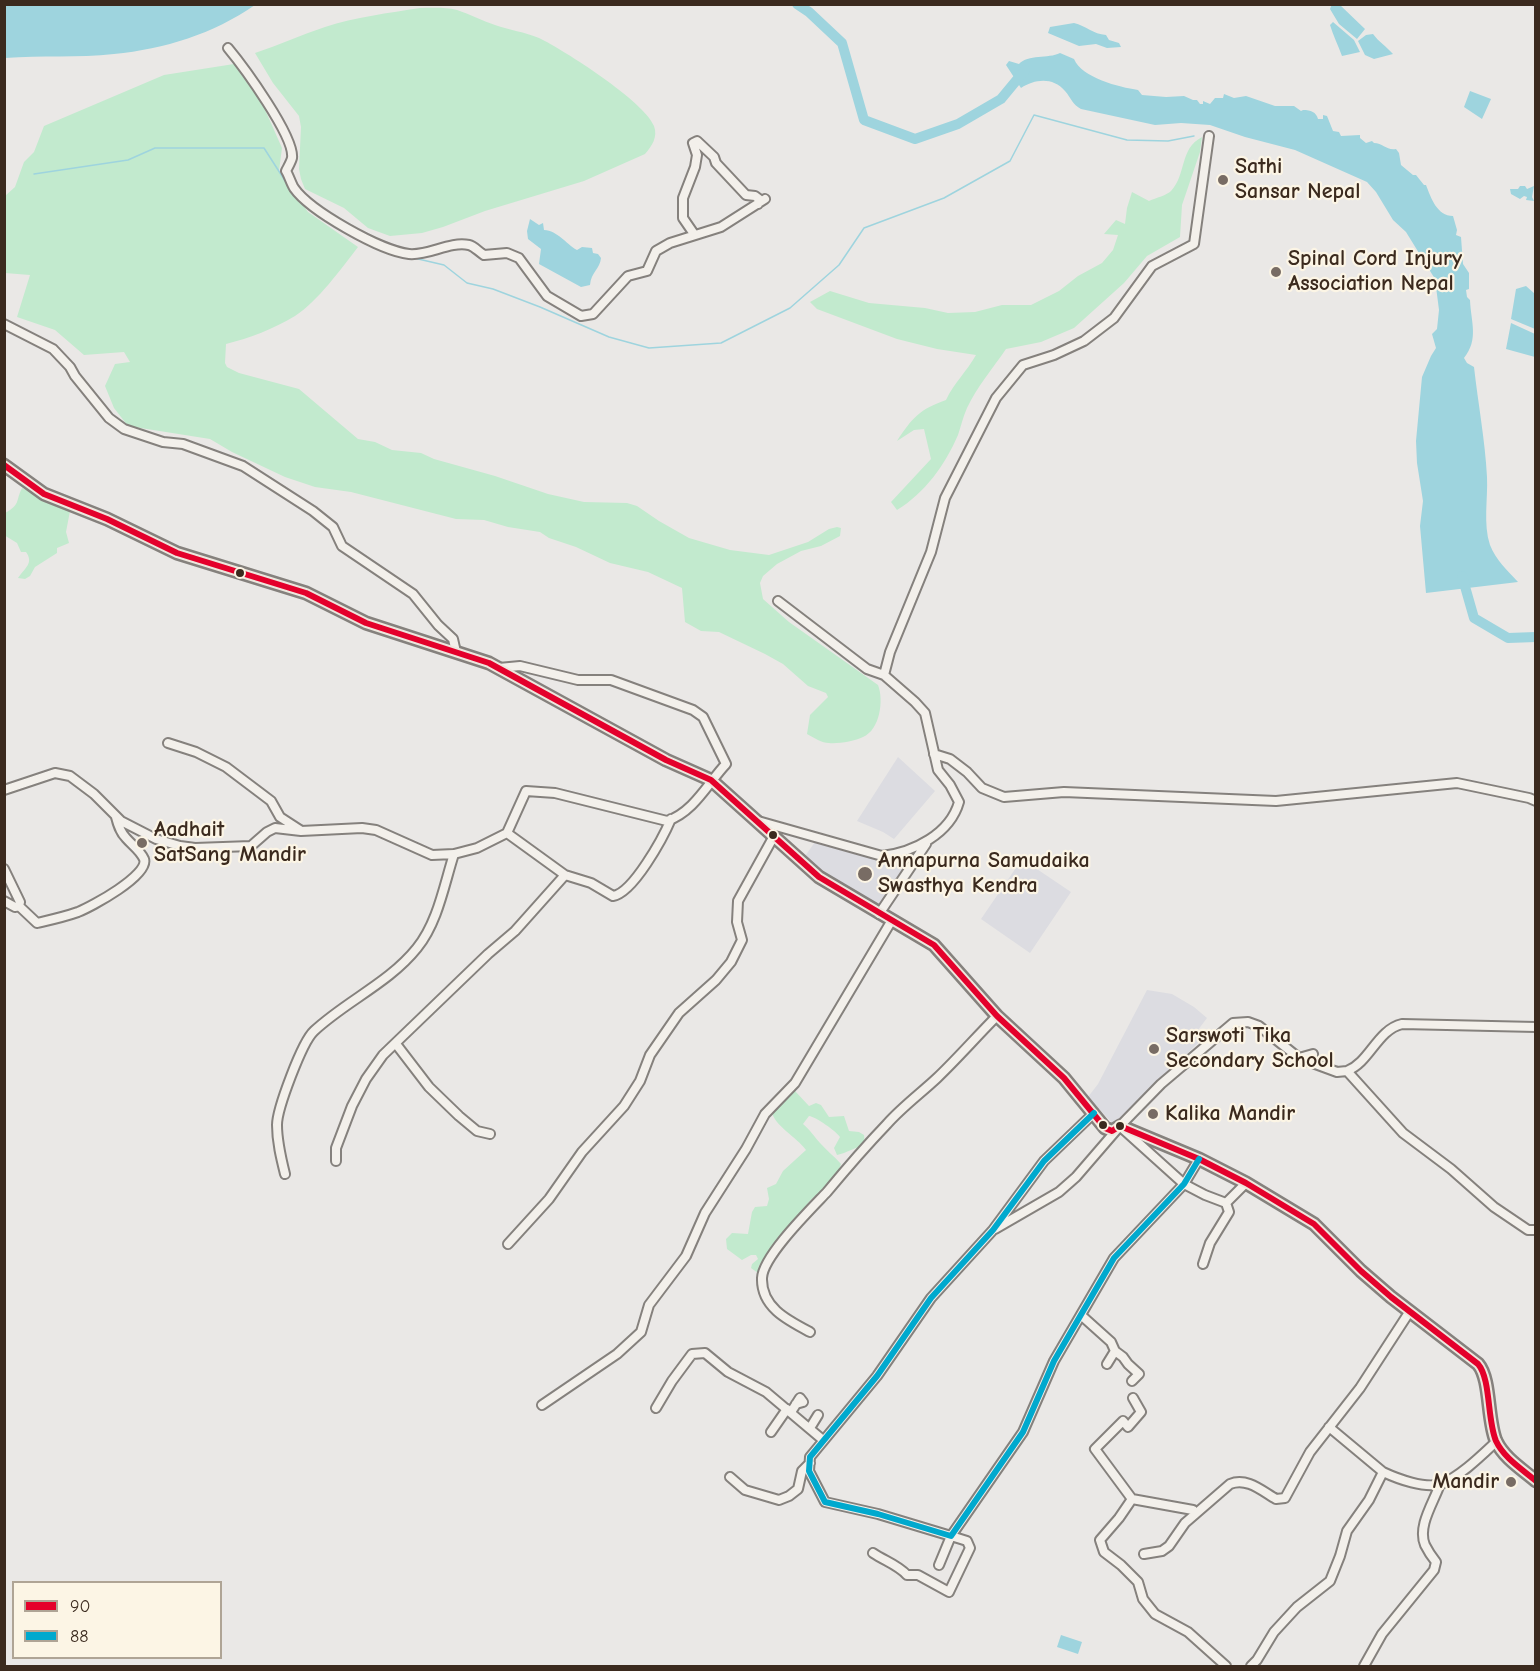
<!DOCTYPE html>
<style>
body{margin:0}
#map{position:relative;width:1540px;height:1671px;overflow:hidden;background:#eae8e6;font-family:"Comic Neue",sans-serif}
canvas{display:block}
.frame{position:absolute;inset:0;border:6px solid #3b2a1e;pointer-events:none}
.legend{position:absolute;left:12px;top:1581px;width:210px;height:78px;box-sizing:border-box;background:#fcf5e5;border:2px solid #afa495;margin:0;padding:8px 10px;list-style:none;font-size:18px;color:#3b2a1e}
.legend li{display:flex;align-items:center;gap:12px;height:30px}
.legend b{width:30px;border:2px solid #afa495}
</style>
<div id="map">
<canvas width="1540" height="1671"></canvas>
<div class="frame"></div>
<ul class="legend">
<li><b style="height:8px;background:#e4002b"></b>90</li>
<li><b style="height:8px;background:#00a9ce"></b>88</li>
</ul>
</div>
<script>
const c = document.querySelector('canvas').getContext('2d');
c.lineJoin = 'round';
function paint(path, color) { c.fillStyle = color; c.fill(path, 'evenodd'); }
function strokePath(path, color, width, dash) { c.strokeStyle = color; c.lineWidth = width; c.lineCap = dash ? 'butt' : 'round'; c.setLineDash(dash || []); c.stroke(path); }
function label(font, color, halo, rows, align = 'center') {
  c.font = font + ' "Comic Neue",sans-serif'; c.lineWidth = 4.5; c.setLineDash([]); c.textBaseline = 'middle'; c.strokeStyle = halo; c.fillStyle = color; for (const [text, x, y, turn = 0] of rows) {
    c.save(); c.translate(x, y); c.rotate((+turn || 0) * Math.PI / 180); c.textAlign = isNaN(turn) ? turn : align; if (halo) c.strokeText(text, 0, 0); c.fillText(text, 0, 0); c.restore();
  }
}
paint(new Path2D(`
 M898 757 935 791 894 839 883 832 857 821Z
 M815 842 884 859 915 851 917 855 895 888 877 908 803 859Z
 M1022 859 1071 892 1030 953 981 919Z
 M1147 990 1172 994 1194 1007 1207 1018 1195 1034 1202 1039 1114 1125 1088 1097 1098 1084Z`), '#dcdce1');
paint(new Path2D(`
 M420 8C432 8 445 7 457 10 470 14 482 21 495 25 509 30 525 32 539 38 564 50 645 102 654 126 658 137 652 146 645 154L584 181 485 211 443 227 422 233 390 236 368 228 344 208 305 189 301 179 299 169 301 127 299 116 273 83 255 53C279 45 301 35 325 27 355 17 389 13 420 8Z
 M234 64 263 105 282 148 279 171 308 212 358 247C341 269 318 301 295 316 273 329 250 338 226 344L225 363 227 367 239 373 299 389 358 439 375 442 392 450 421 453 434 459 495 476 548 494 584 502 627 503 637 506 659 521 689 538 730 550 769 555 808 542 829 529 837 527 841 528 840 536 821 546 801 551 777 564 763 576 760 583 763 599 789 622 878 685C884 700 880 730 863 737 855 741 838 744 829 743 822 743 814 738 807 734L810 715 828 697 826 693 808 686 783 664 765 654 719 632 701 631 685 622 682 588 648 572 610 563 576 547 549 538 540 532 508 527 484 520 456 519 351 492 315 487 285 477 232 452 210 439 128 426 114 408 105 386 115 364 130 362 124 352 84 355 55 330 17 317 30 275 5 273V196L15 187 24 162 34 152 44 126 164 75Z
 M1202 137 1200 152 1182 205 1180 237 1147 256 1124 283 1074 328 1041 342 1006 349C993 368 977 387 967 408 963 417 961 426 958 435 945 465 925 493 897 510L891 502 931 459 924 429 914 430 897 441C912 418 920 409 946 400 954 383 967 371 976 355L937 349 897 339 817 309 810 302 830 291 869 303 925 308 948 313 975 312 1002 305H1031L1059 291 1078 276 1102 263 1113 250 1118 235 1104 234 1116 220 1125 224 1127 208 1132 192 1149 201C1156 198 1167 195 1171 191 1187 174 1179 149 1202 137Z
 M22 488 70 511 66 532 69 543 57 548V553L35 567 30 576 25 579 18 578C25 568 34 563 26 552H21L17 543 4 535 5 513C21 504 15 502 22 488Z
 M795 1091 809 1106 816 1103 821 1105 829 1117 844 1116 849 1131 859 1132 864 1135 865 1146C854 1147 847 1153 837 1155L834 1148 840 1137C836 1131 816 1117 809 1116L803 1124C810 1130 814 1136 820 1143 826 1150 834 1156 841 1164 839 1171 832 1182 827 1188 823 1193 815 1194 809 1202 793 1223 780 1249 759 1265L758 1273 751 1268 752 1264 758 1259 756 1255H751L742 1260 727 1249 726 1239 732 1233 748 1234 752 1212 755 1207 767 1206 769 1199 767 1188 776 1184 783 1171 806 1150C797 1137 773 1125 772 1111L788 1095Z`), '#c2eace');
paint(new Path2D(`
 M1332 4 1340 5 1365 29 1357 39 1339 24 1330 9Z
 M4 5 5 4 255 5C213 34 165 49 114 54 78 58 41 55 5 58Z
 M1333 22 1354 40 1360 52 1342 56C1338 45 1333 35 1330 25Z
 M1074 23C1086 26 1093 34 1106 35L1109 40 1119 43 1121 47 1107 48 1096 44 1079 46 1048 33 1050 27Z
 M1373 34C1379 42 1386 46 1393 54L1374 59 1365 55 1358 41 1366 35Z
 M1060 53 1074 59C1082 78 1119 87 1138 90L1142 95 1166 97 1184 96 1193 100H1197L1200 104H1203V101L1210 104 1215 98H1223L1224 94 1234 98 1246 96 1275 106H1294L1301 111 1303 110C1311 110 1316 112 1318 119H1323V115L1327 116 1333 131 1339 132 1341 136 1360 135V138L1366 143 1372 141 1374 143C1383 143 1387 151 1396 149L1399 153 1401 165 1413 175H1416L1424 185H1426C1431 198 1437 216 1453 216L1457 230 1456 235 1461 237 1463 264 1469 273V289L1466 290 1467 297 1470 300C1471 323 1479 339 1464 358L1467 363 1474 367C1478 403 1485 440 1487 477 1488 499 1483 524 1490 545 1496 560 1507 570 1518 582L1426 593 1420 526 1423 501 1417 463 1416 441 1422 377 1431 356 1436 348 1432 334 1437 329 1439 310 1435 279 1406 232 1393 220 1376 192 1367 182 1295 150 1245 137 1210 125 1181 123 1155 125 1081 109C1073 105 1071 98 1065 91 1053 77 1035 79 1021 88L1006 65 1009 61 1019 64C1028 54 1048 59 1060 53Z
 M1470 91 1491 99 1482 119 1464 107Z
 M1520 186H1525L1527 189 1534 186 1532 197 1534 201 1526 200 1527 197 1524 196 1520 199 1511 194 1510 189H1518Z
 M530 219 539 225 543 223 544 230C558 231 565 243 577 250L582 247 592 248 593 253 598 254 601 258C600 269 591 272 590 285L581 287 539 264 541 249 528 239 527 231Z
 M1526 286 1535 294V329L1511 319 1516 289Z
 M1511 323 1535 334V357L1506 349Z
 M1061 1635 1082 1642 1078 1654 1057 1647Z`), '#9ed4de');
strokePath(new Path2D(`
 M34 174 128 160 155 148H264L289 187
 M414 258 444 265 467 283 493 289 540 307 609 337 649 348 721 343 790 308 839 265 864 228 944 198 1010 161 1034 115 1127 140 1168 141 1194 136`), '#9ed4de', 1.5);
strokePath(new Path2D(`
 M797 4 809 12 842 43 864 120 915 139 958 124 1001 99 1025 70
 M1462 576 1474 618 1508 638 1536 637`), '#9ed4de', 10);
const minor = new Path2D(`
 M228 48C243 66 295 137 292 158 291 162 288 167 286 171 289 176 291 183 294 188 310 211 381 251 409 254 429 256 449 241 469 245 474 246 479 252 484 255L507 253 519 258 547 296 581 316 593 314 628 276 647 271 656 251 670 243 721 227 765 199
 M694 234 683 218V198L695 167 697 155 693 143 697 141 714 157 716 163 746 195 755 196 759 199 758 204
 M4 324 53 349 70 367 75 376 109 418 124 429 163 442 183 444 243 466 313 511 333 527 342 546 413 594 438 625 453 639 456 652
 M884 675 890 652 931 552 945 498 996 398 1023 365 1054 355 1084 341 1114 318 1152 266 1194 244 1209 136
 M168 743 196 752 226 767 271 801 280 817 300 830
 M934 754 950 759 967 772 982 788 1004 797 1064 792 1276 801 1457 783 1529 798 1536 801
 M4 790 55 773 70 776 94 794 121 821 156 839 180 846 195 848 251 846 267 832 275 828 301 831 362 828 376 830 432 855 454 854 477 848 507 833 526 791 555 793 667 821C694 812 708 783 726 764L703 717 693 710 611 680H578L520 666 499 668
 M758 821 882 856C914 852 950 834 959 802L950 785 938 770 925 713 915 702 884 675 867 669 778 601
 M4 869 20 902 19 906 15 907 4 901
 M565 875 591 883 613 896C633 893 663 838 671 819
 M19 906 37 923C50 920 64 917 78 912 91 907 150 875 144 859 140 850 132 845 126 838 120 832 118 825 116 817
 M879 914 926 844
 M396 1044 429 1087 459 1116 477 1131 490 1134
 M1299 1058 1337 1072 1347 1071 1403 1133 1451 1169 1494 1207 1528 1230H1536
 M1347 1071C1370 1062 1377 1030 1402 1024L1536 1027
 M1094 1113 1044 1161 993 1230 931 1298 877 1376 810 1457 809 1471 825 1502 878 1514 951 1536 1023 1432 1054 1361 1114 1258 1184 1184 1199 1159
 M1123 1129 1184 1184 1205 1195 1226 1203 1246 1183
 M336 1161V1148L352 1106 366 1079 383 1055 488 954 515 931 565 875 507 833
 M285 1174C281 1158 277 1142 277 1125 277 1109 302 1042 314 1031 346 1001 389 983 417 948 438 922 444 885 454 854
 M995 1229 1059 1192 1076 1177 1120 1126 1161 1084 1233 1023 1248 1022 1259 1026 1299 1058 1313 1054
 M508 1244 549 1199 582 1152 624 1106 640 1081 650 1055 679 1013 716 980 731 962 742 940 737 922 738 901 774 836
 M1203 1264 1210 1243 1229 1212 1226 1203
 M1082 1316 1111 1342 1115 1351 1123 1357 1128 1364 1139 1374 1132 1381
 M810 1332C787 1320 761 1307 762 1278 763 1256 811 1209 827 1192 846 1169 866 1146 887 1124 902 1107 921 1093 937 1078 958 1058 977 1036 997 1016
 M1107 1364 1115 1351
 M542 1405 617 1354 641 1332 649 1305 686 1256 705 1213 746 1149 765 1114 795 1083 892 920
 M656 1408 672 1381 692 1354 705 1353 728 1372 766 1392 823 1440
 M791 1412 800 1398 803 1402 796 1404
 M1329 1427 1383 1472
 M810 1428 818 1415
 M771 1432 787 1409
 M730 1477 745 1490 779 1500 789 1496 798 1489 802 1471 810 1463
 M1132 1499 1095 1449 1123 1421 1128 1427 1141 1412 1133 1398
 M1194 1515 1193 1510 1132 1499 1119 1518 1100 1540 1104 1552 1121 1565 1138 1582 1143 1599 1155 1614 1188 1632 1226 1666
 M873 1553C885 1561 898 1565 907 1575H918L949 1592 970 1548 967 1541 951 1536 939 1565
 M1144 1554 1162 1551 1169 1546 1185 1523 1230 1484C1247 1477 1262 1491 1276 1499L1285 1498 1310 1452 1360 1388 1410 1311
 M1251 1666 1257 1660 1274 1632 1297 1607 1330 1581 1340 1556 1347 1531 1369 1500 1383 1472C1398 1479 1425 1489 1441 1484 1460 1477 1483 1454 1497 1441
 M1364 1666 1382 1634 1434 1570 1436 1562C1432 1557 1428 1551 1425 1545 1417 1526 1434 1502 1440 1484`);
const major = new Path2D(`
 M4 465 44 494 107 519 177 553 306 593 366 623 489 663 666 760 711 780 819 877 934 945 997 1016 1064 1078 1105 1128 1112 1131 1120 1126 1199 1159 1246 1183 1314 1224 1361 1271 1391 1297 1478 1364C1491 1379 1487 1420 1496 1441 1504 1458 1522 1469 1536 1481`);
strokePath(minor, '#85817d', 12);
strokePath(major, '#85817d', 15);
strokePath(minor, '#f3f0eb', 8);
strokePath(major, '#ede7de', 10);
strokePath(new Path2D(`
 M4 465 44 494 107 519 177 553 306 593 366 623 489 663 666 760 711 780 819 877 934 945 997 1016 1064 1078 1105 1128 1112 1131 1120 1126 1199 1159 1246 1183 1314 1224 1361 1271 1391 1297 1478 1364C1491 1379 1487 1420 1496 1441 1504 1458 1522 1469 1536 1481`), '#e4002b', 6);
strokePath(new Path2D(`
 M1094 1113 1044 1161 993 1230 931 1298 877 1376 810 1457 809 1471 825 1502 878 1514 951 1536 1023 1432 1054 1361 1114 1258 1184 1184 1199 1159`), '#00a9ce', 6);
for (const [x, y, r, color] of [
 [1223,180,6,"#786c64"],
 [1276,272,6,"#786c64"],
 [240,573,5,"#3b2a1e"],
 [773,835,5,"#3b2a1e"],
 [142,843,6,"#786c64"],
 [865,874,8,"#786c64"],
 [1154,1049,6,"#786c64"],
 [1153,1114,6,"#786c64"],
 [1103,1125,5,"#3b2a1e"],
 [1120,1126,5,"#3b2a1e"],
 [1511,1482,6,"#786c64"]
]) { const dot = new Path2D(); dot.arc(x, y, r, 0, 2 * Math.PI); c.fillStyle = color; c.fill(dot); strokePath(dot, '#fcf5e5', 2); }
label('bold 22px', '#3b2a1e', '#fcf5e5', [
 ["Sathi",1235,167],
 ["Sansar Nepal",1235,192],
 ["Spinal Cord Injury",1288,259],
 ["Association Nepal",1288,284],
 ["Aadhait",154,830],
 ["SatSang Mandir",154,855],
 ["Annapurna Samudaika",878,861],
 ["Swasthya Kendra",878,886],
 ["Sarswoti Tika",1166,1036],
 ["Secondary School",1166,1061],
 ["Kalika Mandir",1165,1114],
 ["Mandir",1499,1482,"right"]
], 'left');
</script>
